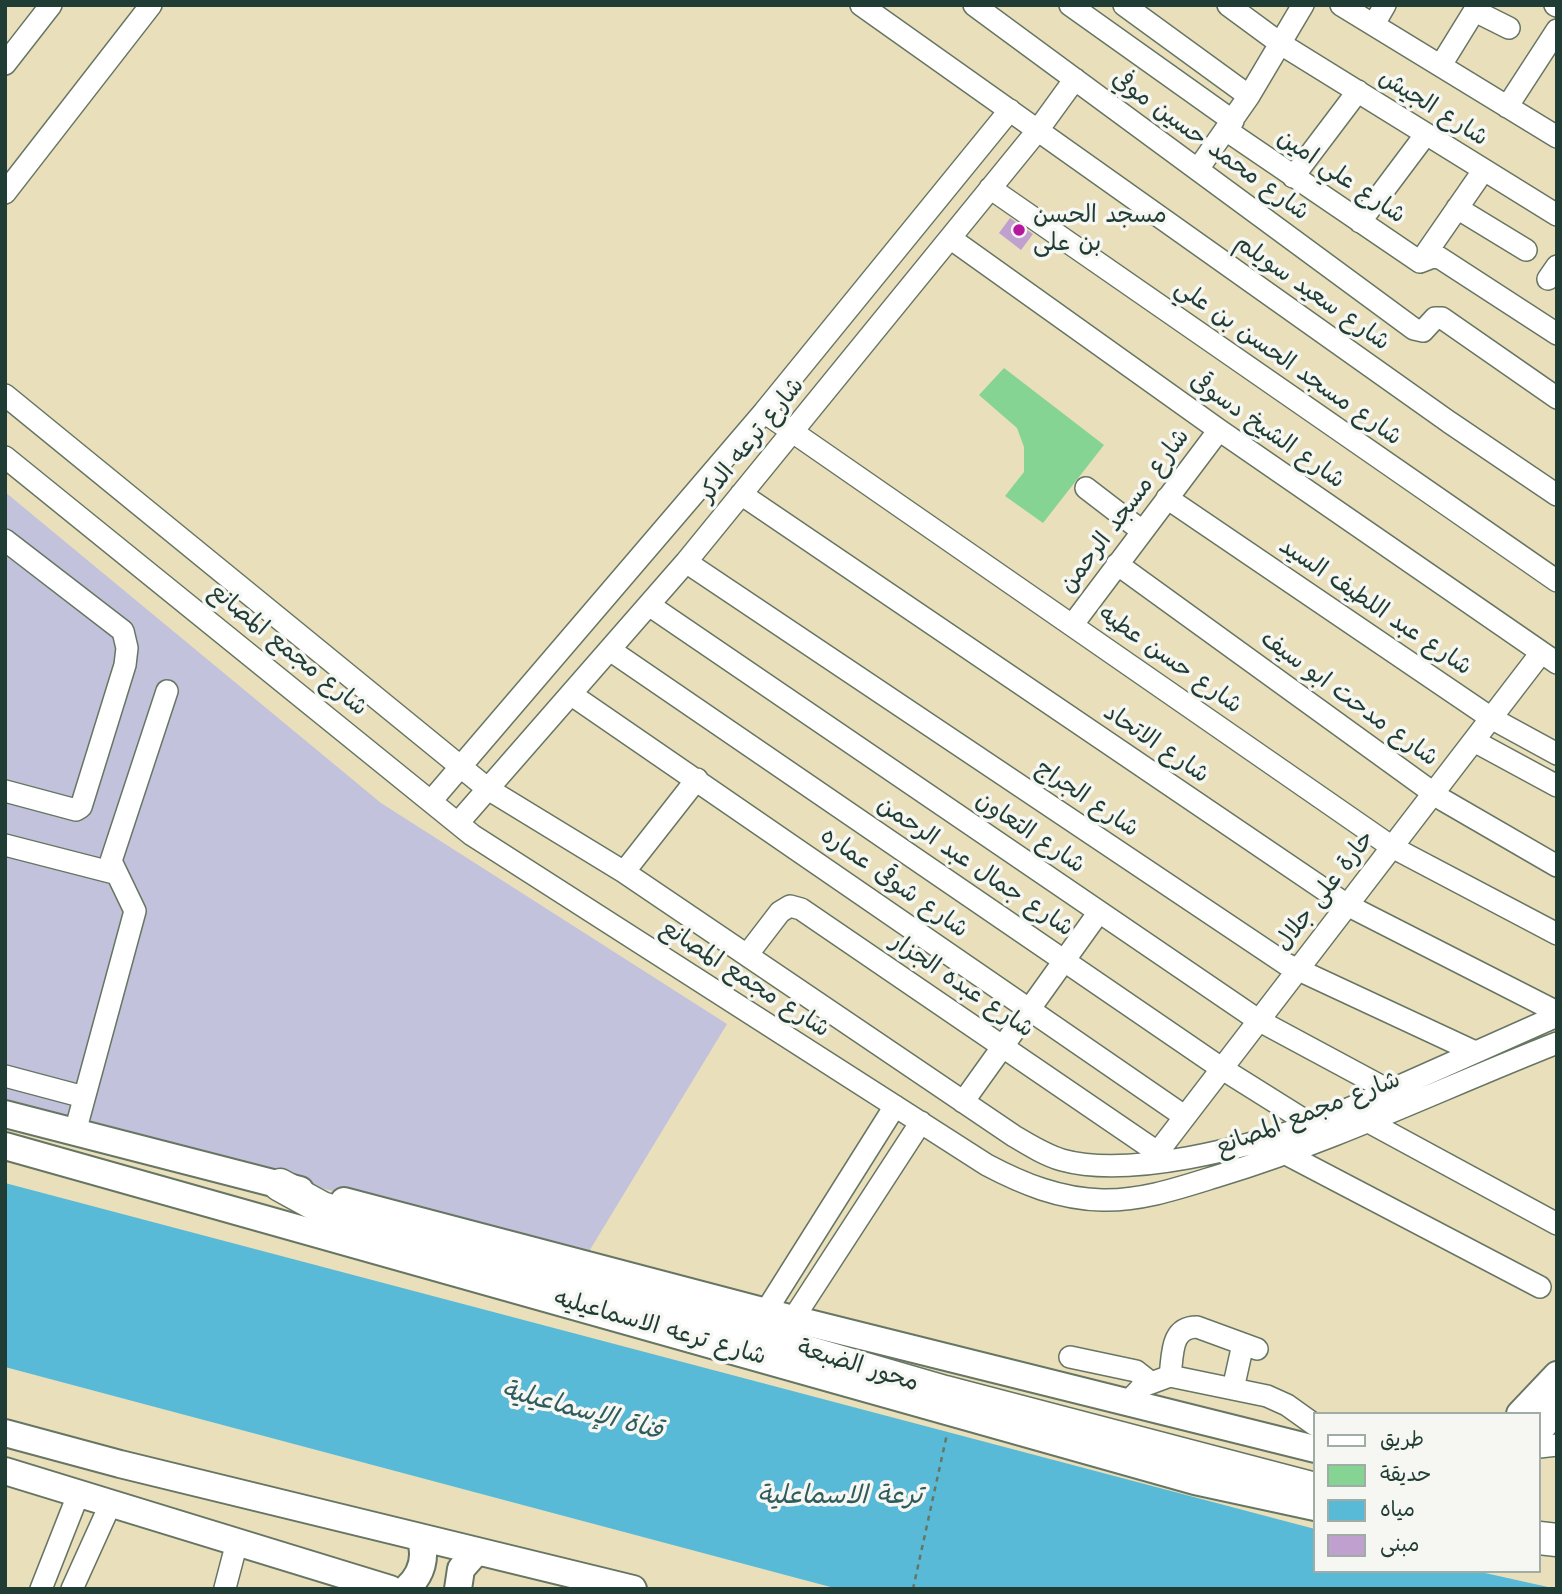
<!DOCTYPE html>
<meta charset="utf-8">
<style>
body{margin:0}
#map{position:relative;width:1562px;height:1594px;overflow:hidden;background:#eadfbb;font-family:"Shantell Sans","Playpen Sans Arabic",sans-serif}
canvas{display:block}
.frame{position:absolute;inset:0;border:7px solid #1f3d34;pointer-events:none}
.legend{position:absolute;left:1313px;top:1412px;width:228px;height:161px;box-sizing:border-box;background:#f6f6f2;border:2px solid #a0aca6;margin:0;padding:9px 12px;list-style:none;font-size:21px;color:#1f3d34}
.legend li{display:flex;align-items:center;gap:14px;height:35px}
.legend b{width:35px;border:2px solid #a0aca6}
</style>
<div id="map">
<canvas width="1562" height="1594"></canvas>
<div class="frame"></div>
<ul class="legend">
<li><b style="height:9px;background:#fff"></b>طريق</li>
<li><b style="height:19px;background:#85d493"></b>حديقة</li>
<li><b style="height:19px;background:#59bad8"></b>مياه</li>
<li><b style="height:19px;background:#bfa0cf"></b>مبنى</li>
</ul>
</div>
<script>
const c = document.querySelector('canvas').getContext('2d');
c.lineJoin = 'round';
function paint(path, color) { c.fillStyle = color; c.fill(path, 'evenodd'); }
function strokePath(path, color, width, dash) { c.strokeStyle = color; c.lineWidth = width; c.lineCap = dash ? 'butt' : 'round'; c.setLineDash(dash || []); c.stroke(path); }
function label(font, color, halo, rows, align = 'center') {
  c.font = font + ' "Shantell Sans","Playpen Sans Arabic",sans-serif'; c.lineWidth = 7; c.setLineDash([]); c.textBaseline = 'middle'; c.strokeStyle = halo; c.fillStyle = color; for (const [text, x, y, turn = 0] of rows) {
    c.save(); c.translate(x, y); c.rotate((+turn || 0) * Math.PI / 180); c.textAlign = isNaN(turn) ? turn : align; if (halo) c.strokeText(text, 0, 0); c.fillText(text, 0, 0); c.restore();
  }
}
paint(new Path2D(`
 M5 492 381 803 727 1024 585 1258 5 1104Z`), '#c2c2dc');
paint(new Path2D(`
 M1004 368 1104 445 1043 523 1005 496 1024 472V447L1017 428 979 395Z`), '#85d493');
paint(new Path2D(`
 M5 1183 1315 1529V1571H1476L1557 1589H838L5 1367Z`), '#59bad8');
paint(new Path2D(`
 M1010 218 1033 234 1021 250 999 233Z`), '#bfa0cf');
const minor = new Path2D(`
 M861 5 1449 422 1557 495
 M974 5 1414 329 1423 331 1435 318H1442L1557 398
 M1070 5 1233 121
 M1124 5 1249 96
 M1228 5 1281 44 1557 215
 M1341 5 1557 137
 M1555 5 1557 6
 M1475 11 1509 28
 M1374 24 1385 5
 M5 64 51 5
 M1441 65 1478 5
 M1507 107 1557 30
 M1226 130 1420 262 1433 257 1440 258 1557 334
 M1198 169 1249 96 1303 5
 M1293 177 1358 91
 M990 188 1557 581
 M5 193 151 5
 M1457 208 1526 250
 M1360 222 1426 134
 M950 238 1219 430 1557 663
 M1420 262 1483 171
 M1548 279 1557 266
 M5 395 488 789 624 872 1014 1136C1029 1145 1045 1155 1062 1160 1130 1179 1246 1147 1312 1125L1557 1016
 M764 412 1392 847 1557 934
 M5 457 472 835 987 1165C1023 1184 1060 1199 1102 1200 1143 1201 1182 1187 1221 1175 1336 1140 1445 1087 1557 1043
 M1086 488 1142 531
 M741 494 1347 905 1557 1012
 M1167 498 1491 718 1557 754
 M5 540 123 631 127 648 125 665 81 807 76 810 5 791
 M686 562 1286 964 1475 1052
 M1117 564 1443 800 1557 866
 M649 605 1258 1020 1390 1091
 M1073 624 1219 430
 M610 650 1221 1068 1312 1125
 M572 695 1184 1116
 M1474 741 1557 786
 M432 800 764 412 1010 110
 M458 823 686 562 1038 130 1075 79
 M5 845 114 873
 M624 872 697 779
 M747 955 780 912 790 906 801 909 1157 1152
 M5 1076 84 1097
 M963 1102 1099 912
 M1367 1121 1557 1224
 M75 1132 135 911 111 861 167 691
 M1288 1155 1540 1287
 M1151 1161 1541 653
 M766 1311 895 1106
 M793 1319 921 1122
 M1070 1357 1136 1371 1150 1382
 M1170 1376C1173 1355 1170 1327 1197 1327L1257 1349
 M1233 1389 1243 1344
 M1127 1403 1143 1386 1170 1376 1267 1396 1287 1405 1315 1425
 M1539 1447 1557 1445
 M225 1588 237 1542
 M41 1589 78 1495
 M72 1589 110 1505`);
const major = new Path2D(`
 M5 1114 300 1190
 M5 1146 1195 1481 1315 1507
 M344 1201 793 1319 1315 1449
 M1520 1414 1557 1375
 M1539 1431 1557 1409
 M5 1433 120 1464 633 1589
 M5 1471 390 1589
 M406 1589C422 1575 427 1557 420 1537
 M458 1589 461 1569 477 1551`);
const highway = new Path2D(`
 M280 1185 322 1208 403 1235 945 1392 1315 1489
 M1539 1538 1557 1540`);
strokePath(minor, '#667663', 24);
strokePath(major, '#667663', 30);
strokePath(highway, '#667663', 35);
strokePath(new Path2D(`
 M913 1589 947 1434`), '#667663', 2.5, [5, 5]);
strokePath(minor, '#fff', 21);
strokePath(major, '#fff', 26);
strokePath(highway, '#fff', 32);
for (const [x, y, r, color] of [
 [1019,230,7,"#b5179e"]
]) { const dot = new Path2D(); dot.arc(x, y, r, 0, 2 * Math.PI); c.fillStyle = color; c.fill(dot); strokePath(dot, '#f6f6f2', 2.5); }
label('24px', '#1f3d34', '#f6f6f2', [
 ["شارع الجيش",1433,108,32],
 ["شارع محمد حسين موفي",1210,146,36],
 ["شارع علي امين",1341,177,34],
 ["شارع سعيد سويلم",1312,293,35],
 ["شارع مسجد الحسن بن علي",1288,363,35],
 ["شارع الشيخ دسوقى",1267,431,35],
 ["شارع ترعه الدكر",752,440,-51],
 ["شارع مسجد الرحمن",1125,511,-53],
 ["شارع عبد اللطيف السيد",1375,607,34],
 ["شارع مجمع المصانع",288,650,39],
 ["شارع حسن عطيه",1170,660,35],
 ["شارع مدحت ابو سيف",1349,699,36],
 ["شارع الاتحاد",1156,744,34],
 ["شارع الجراج",1087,799,34],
 ["شارع التعاون",1030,833,34],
 ["شارع جمال عبد الرحمن",975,867,34],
 ["شارع شوقى عماره",894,883,35],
 ["حارة على جلال",1325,891,-52],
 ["شارع مجمع المصانع",745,979,33],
 ["شارع عبده الجزار",962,986,34],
 ["شارع مجمع المصانع",1308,1114,-21],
 ["شارع ترعه الاسماعيليه",660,1328,16],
 ["محور الضبعة",858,1366,17]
]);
label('24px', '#1f3d34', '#f6f6f2', [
 ["مسجد الحسن",1033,216],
 ["بن على",1033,244]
], 'left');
label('italic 26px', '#2e5c5d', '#f6f6f2', [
 ["قناة الإسماعيلية",582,1411,15],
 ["ترعة الاسماعلية",840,1496]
]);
</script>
